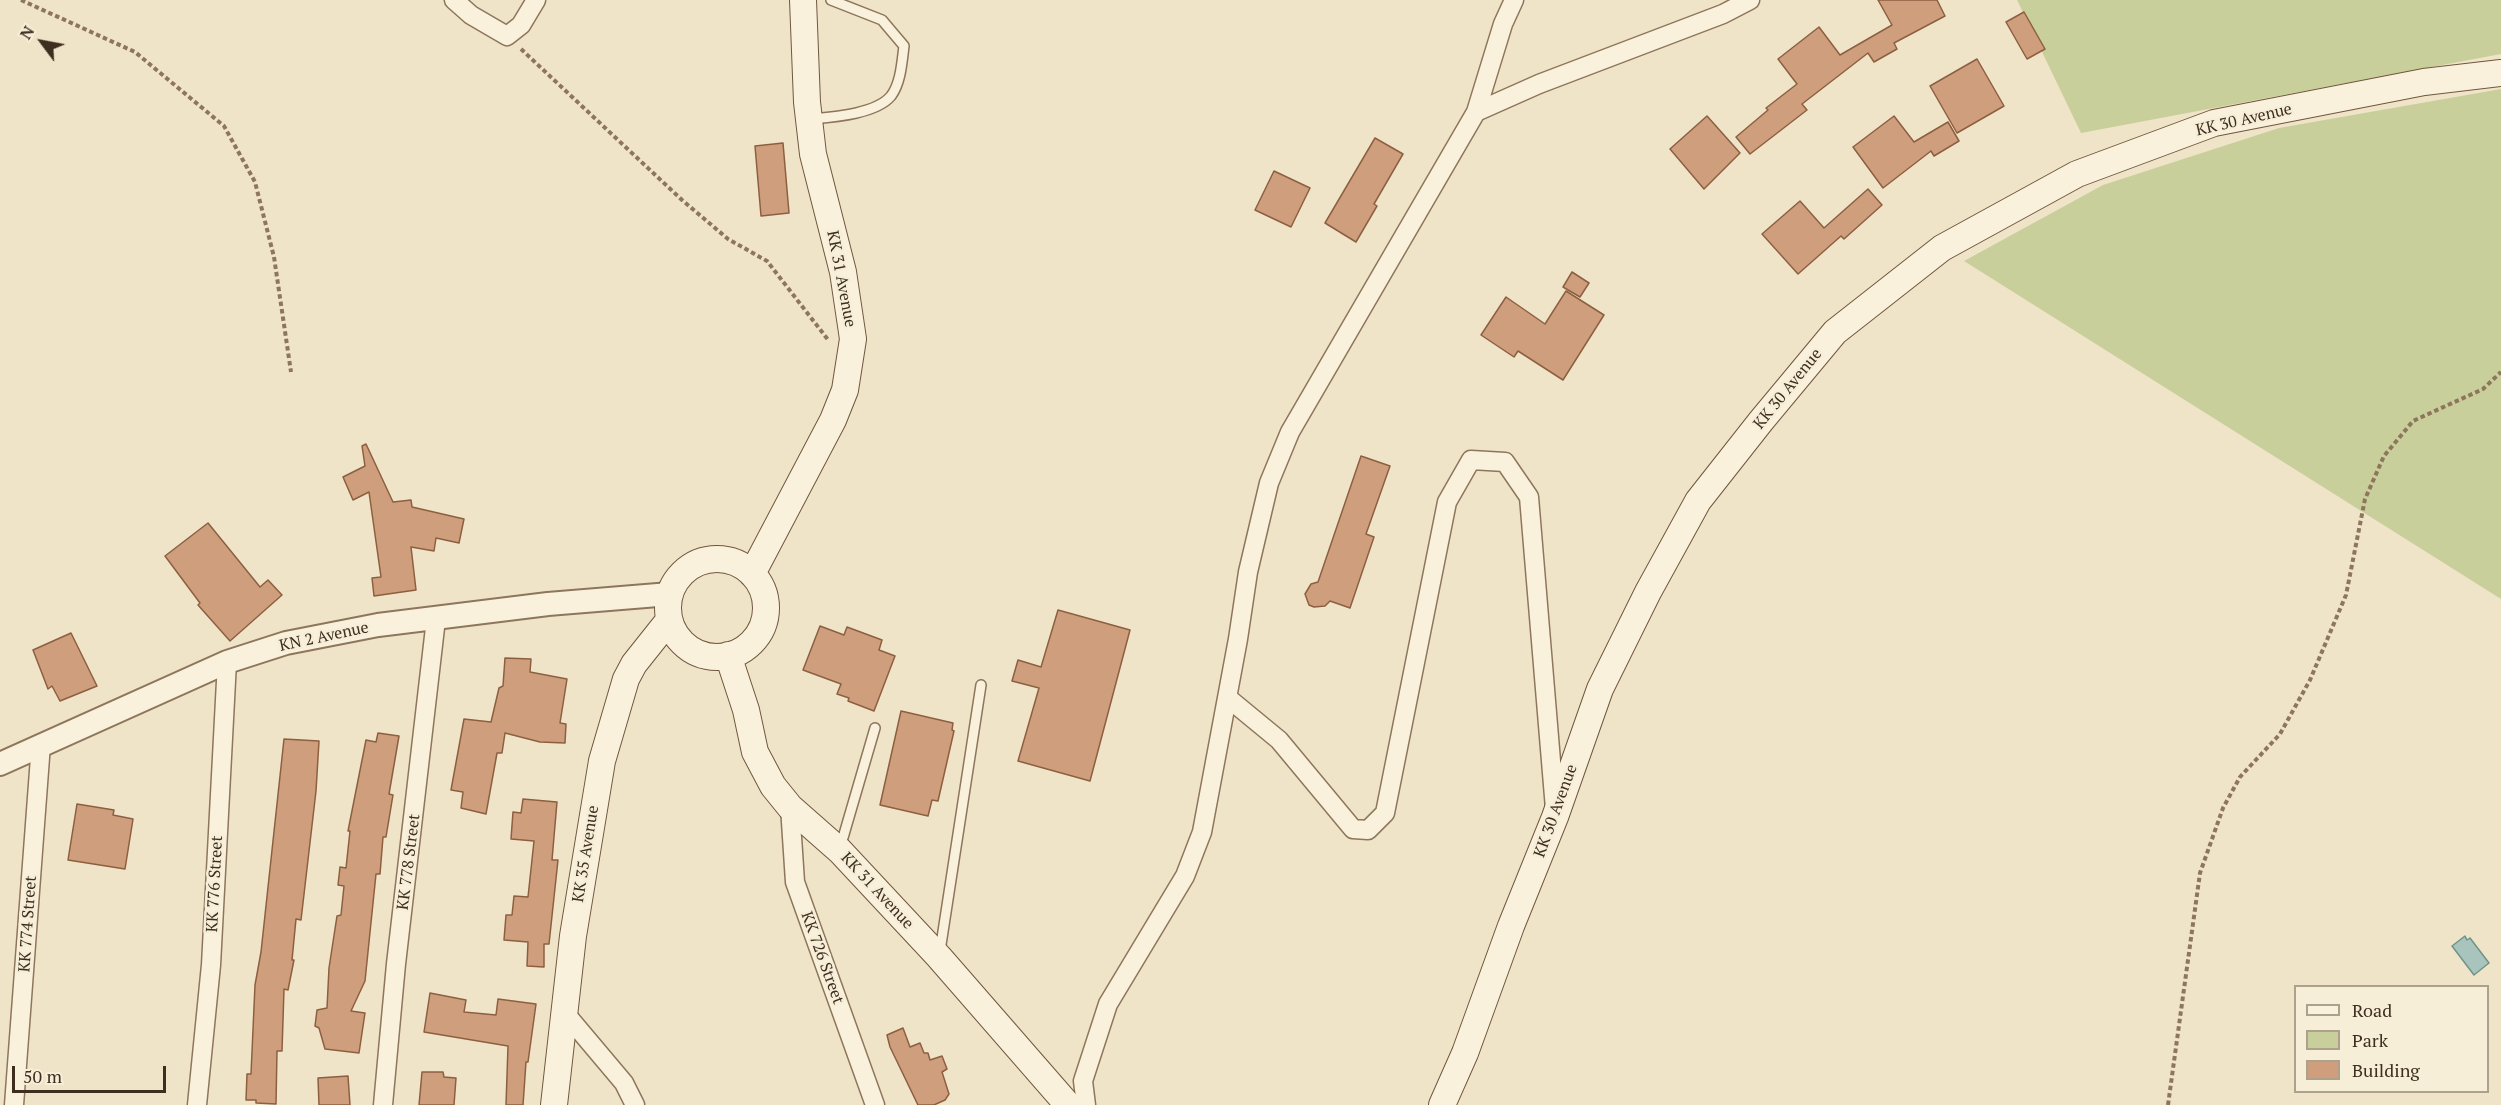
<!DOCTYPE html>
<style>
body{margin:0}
#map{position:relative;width:2501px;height:1105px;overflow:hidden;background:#f0e4c8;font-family:"PT Serif",serif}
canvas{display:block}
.legend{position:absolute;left:2294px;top:985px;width:195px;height:108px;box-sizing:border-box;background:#f7eed8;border:2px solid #ada18e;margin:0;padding:8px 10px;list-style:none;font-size:18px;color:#3d2e20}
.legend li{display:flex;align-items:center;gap:12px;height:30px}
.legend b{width:30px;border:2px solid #ada18e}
.north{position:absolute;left:12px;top:12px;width:60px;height:60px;-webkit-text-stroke:4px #f7eed8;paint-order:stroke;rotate:302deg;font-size:16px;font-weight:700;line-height:24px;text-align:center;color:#3d2e20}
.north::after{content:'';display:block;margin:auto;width:21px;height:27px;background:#3d2e20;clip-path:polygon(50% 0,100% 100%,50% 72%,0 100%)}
.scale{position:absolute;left:12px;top:1066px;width:154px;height:27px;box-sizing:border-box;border:3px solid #3d2e20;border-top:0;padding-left:8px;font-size:18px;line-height:21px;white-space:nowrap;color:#3d2e20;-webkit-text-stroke:4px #f7eed8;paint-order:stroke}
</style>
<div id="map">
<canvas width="2501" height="1105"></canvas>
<ul class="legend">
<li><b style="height:8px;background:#faf1dc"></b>Road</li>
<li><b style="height:16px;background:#c9cf9b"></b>Park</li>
<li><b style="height:16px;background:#cf9f7d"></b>Building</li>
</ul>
<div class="north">N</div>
<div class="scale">50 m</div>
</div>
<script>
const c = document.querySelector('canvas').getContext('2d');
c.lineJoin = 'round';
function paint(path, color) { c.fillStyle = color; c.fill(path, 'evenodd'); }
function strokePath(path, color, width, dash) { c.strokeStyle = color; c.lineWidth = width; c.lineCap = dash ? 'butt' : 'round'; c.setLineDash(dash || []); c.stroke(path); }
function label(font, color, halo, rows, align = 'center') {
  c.font = font + ' "PT Serif",serif'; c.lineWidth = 5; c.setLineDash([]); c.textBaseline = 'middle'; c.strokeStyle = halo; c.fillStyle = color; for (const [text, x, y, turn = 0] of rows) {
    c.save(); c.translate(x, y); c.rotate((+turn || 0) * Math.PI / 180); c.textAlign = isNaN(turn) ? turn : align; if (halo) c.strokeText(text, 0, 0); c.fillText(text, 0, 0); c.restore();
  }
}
paint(new Path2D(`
 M2017 0H2501V54L2081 133Z
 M2501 89V599L1964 261 2103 185 2279 128Z`), '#c9cf9b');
const water = new Path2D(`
 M2465 936 2467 940 2470 938 2489 963 2474 975 2452 946Z`);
paint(water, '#a9c4bc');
strokePath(water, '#6f938a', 1.5);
const building = new Path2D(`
 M1878 0H1937L1945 16 1894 43 1897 49 1874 62 1868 53 1802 104 1807 110 1750 154 1736 137 1768 110 1766 108 1797 84 1778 59 1819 27 1840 55 1892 25Z
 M2024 12 2045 49 2027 59 2006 22Z
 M1977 59 2004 106 1957 133 1930 86Z
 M1707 116 1740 153 1704 189 1670 149Z
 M1894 116 1914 142 1948 122 1959 141 1934 156 1931 151 1883 188 1853 147Z
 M1375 138 1403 154 1374 204 1377 206 1356 242 1325 223Z
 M783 143 789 213 761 216 755 146Z
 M1274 171 1310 188 1291 227 1255 210Z
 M1868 189 1882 205 1844 239 1841 236 1798 274 1762 234 1800 201 1824 228Z
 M1572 272 1589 283 1580 297 1563 287Z
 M1566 291 1604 315 1563 380 1518 351 1514 357 1481 335 1506 297 1545 324Z
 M366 444 393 502 411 500 412 507 464 519 459 543 436 538 434 551 411 547 416 590 374 596 372 578 381 577 369 492 353 500 343 477 365 466 362 446Z
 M1361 456 1390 466 1366 534 1374 537 1350 608 1330 601 1325 606 1314 607 1309 605 1305 594 1311 584 1318 582Z
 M208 523 260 587 268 580 282 595 230 641 198 605 200 603 165 556Z
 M1058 610 1130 630 1090 781 1018 761 1039 688 1012 681 1018 660 1041 667Z
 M820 626 844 635 847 627 882 640 879 650 895 656 874 711 848 701 849 698 837 694 841 684 803 670Z
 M71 633 97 686 60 701 52 686 48 689 33 650Z
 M505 658 531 659 530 672 567 679 560 723 566 724 565 743 540 742 505 733 502 753H497L486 814 461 808 463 792 451 790 464 719 491 722 499 688 503 686Z
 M901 711 953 723 952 730 954 731 938 801 932 800 928 816 880 805Z
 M378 733 399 736 389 794 393 795 386 837H383L380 874H376L365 981 351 1011 365 1013 359 1053 325 1049 319 1028 315 1026 317 1010 327 1008 329 968 337 916 341 915 344 886 338 885 340 867 346 868 350 831H348L366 740 376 742Z
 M284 739 319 741 316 791 301 920 296 919 292 960H294L288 990 284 989 282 1051H277L276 1104 256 1103V1100H246L247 1074H251L255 985 261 952Z
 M523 799 557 802 552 860H558L549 944H544V967L527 966 528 942 504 940 506 915H512L514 896 528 897 534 841 511 839 513 812 521 813Z
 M77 804 114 810 113 815 133 819 125 869 68 860Z
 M430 993 466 1000 464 1012 496 1015 498 999 536 1004 528 1062H526L523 1105H506L508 1046 424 1032Z
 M903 1028 910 1047 920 1043 924 1053H928L930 1060 942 1056 947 1069 942 1072 949 1094 945 1100 934 1105H918L890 1047 887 1035Z
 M422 1072H443L444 1077 456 1078 454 1105H419Z
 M348 1076 350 1105H319L318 1078Z`);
paint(building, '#cf9f7d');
strokePath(building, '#8d5f41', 1.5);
const service = new Path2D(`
 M811 119C833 117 876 114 891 96 901 83 902 61 904 46L882 20 831 0
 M840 848 875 728
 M940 951 981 685`);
const minor = new Path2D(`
 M454 0 471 15 507 36 521 25 536 0
 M1476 112 1539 84 1723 14 1750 0
 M1228 698 1279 740 1353 829 1368 830 1385 813 1447 502 1471 460 1505 462 1529 497 1555 809
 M790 807 795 882 875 1105
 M565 1013 624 1083 635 1105
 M14 1105 41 744
 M197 1105 211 965 227 662
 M383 1105 396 964 436 619
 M1086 1105 1083 1081 1108 1004 1185 876 1202 832 1238 639 1248 572 1269 483 1290 432 1476 112 1503 24 1514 0`);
const tertiary = new Path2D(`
 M0 764 227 662 286 643 378 625 548 604 670 594`);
const secondary = new Path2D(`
 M668 608a49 49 0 1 1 98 0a49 49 0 1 1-98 0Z
 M752 574 833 420 845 390 853 339 843 272 813 154 807 102 803 0
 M728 655 746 710 755 752 773 786 790 807 840 851 939 957 1068 1105
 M554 1105 573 936 602 761 626 679 634 664 669 620
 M1442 1105 1465 1053 1511 926 1555 817 1600 689 1648 592 1698 501 1761 421 1835 332 1942 248 2077 174 2214 123 2424 82 2501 73`);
strokePath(service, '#8d765c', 12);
strokePath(minor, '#8d765c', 21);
strokePath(tertiary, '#8d765c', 26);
strokePath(secondary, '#6f573f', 28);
strokePath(new Path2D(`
 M21 0 135 52 224 126 255 182 274 257 291 372
 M521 49 682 200 728 239 767 261 829 341
 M2168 1105 2200 873 2223 808 2240 777 2280 734 2310 680 2346 595 2365 499 2384 456 2413 421 2483 389 2501 372`), '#8d765c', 4, [4.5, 3]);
strokePath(service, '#faf1dc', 9);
strokePath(minor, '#faf1dc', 18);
strokePath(tertiary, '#faf1dc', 22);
strokePath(secondary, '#faf1dc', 26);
label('16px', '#3d2e20', '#f7eed8', [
 ["KK 30 Avenue",2244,120,-13],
 ["KK 31 Avenue",841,279,79],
 ["KK 30 Avenue",1788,389,-51],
 ["KN 2 Avenue",324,637,-12],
 ["KK 30 Avenue",1556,811,-70],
 ["KK 35 Avenue",586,854,-81],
 ["KK 778 Street",409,862,-83],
 ["KK 776 Street",215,884,-87],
 ["KK 31 Avenue",877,891,47],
 ["KK 774 Street",28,924,-86],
 ["KK 726 Street",822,958,70]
]);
</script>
